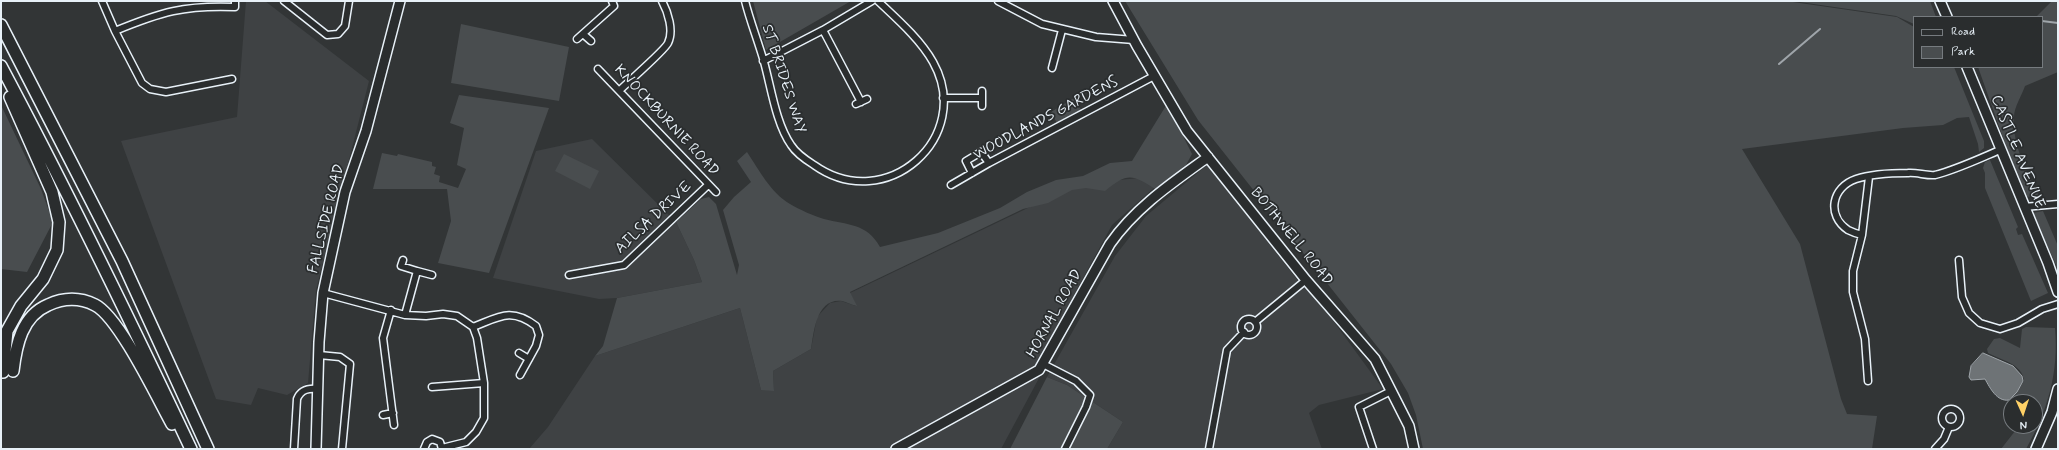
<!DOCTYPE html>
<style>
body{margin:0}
#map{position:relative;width:2059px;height:450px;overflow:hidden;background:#323536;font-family:Mynerve,sans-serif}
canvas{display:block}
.frame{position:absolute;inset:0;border:2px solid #e8f1f8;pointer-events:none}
.legend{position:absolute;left:1913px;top:16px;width:130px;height:52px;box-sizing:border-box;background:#2a2d2e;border:1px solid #767b7f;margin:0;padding:5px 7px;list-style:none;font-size:12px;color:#e8f1f8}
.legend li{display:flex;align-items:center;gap:8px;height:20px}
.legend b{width:20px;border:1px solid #767b7f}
.north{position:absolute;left:2003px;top:394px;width:40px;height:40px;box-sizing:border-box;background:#2a2d2e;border:1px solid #767b7f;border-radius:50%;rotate:177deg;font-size:11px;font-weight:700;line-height:16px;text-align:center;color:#e8f1f8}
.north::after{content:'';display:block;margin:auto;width:14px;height:18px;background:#ffd166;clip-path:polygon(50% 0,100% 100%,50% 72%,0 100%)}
</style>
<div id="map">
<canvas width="2059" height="450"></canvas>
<div class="frame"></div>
<ul class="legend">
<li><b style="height:5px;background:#2a2d2e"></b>Road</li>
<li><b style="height:11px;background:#494d4f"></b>Park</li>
</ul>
<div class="north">N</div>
</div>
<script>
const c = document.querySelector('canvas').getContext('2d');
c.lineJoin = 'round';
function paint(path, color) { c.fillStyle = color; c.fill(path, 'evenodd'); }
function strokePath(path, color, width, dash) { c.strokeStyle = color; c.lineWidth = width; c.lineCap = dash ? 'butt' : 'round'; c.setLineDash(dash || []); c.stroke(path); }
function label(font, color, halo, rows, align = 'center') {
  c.font = font + ' Mynerve,sans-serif'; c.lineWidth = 3.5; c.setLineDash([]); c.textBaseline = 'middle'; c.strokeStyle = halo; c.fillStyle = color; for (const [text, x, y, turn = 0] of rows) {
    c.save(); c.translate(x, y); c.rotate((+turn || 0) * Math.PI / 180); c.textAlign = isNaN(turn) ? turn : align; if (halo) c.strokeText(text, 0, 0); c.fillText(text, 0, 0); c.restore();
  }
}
paint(new Path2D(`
 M246 1H265L369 81 316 290 308 383 287 395 258 388 251 405 216 399 121 141 237 117Z
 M592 139 676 222 694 260 702 282 617 298 599 299 493 278 536 151Z
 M1207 165 1303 287 1318 300 1383 389 1319 405 1309 413 1322 449H1107L1123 422 1067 385 1047 377 1115 256 1146 216Z
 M1139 178 1155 187 1112 225 1075 293 1038 380 1001 449H529L548 427 595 356 740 308 761 390H774L773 371 811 349 817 317 830 303 841 301 856 306 850 293 1078 184Z`), '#3f4244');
paint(new Path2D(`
 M753 1H851L766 50Z
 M1125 1H1786L1897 17 1914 27V67H1954L1984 141V148L1979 152 1978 144 1969 117 1957 118 1943 125 1903 128 1742 149 1800 244 1841 399 1847 414 1877 416 1872 449H1423L1416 415 1408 393 1391 364 1198 120Z
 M1793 1H1930L1936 17H1914V24L1896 16Z
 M2052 1H2058V72L2025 86C2022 95 2014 107 2014 117 2012 146 2027 171 2039 196L2024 197 1978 67H2042V17H2036Z
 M461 24 569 47 559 101 451 83Z
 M459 95 549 108 489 273 438 263 451 221 447 189H373L382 153 397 156 398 154 432 162V166L436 167 434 174 440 176 439 182 458 188 466 169 457 165 464 128 450 123Z
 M1074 98 1081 110 1057 123 1051 112Z
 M1167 104 1192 154 1186 165 1155 189C1132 174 1127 173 1105 191L1086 188 1072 190 1048 203 1023 209 850 292 857 306C852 305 846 302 842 301 816 298 814 332 811 349L773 371 774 391 761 390 740 308 595 356 603 346 617 298 702 282 694 260 676 222 701 199 709 197 716 204 737 275 739 265 723 210 734 197 751 182 737 161 747 152C759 170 771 193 790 204 800 210 814 216 824 219 847 225 867 223 880 247L938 233 1000 208 1027 192 1056 180 1083 176 1110 163 1132 161Z
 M1 105 41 189 53 222 27 272 1 269Z
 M564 154 599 171 590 189 555 171Z
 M1990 160 2018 227 2016 229 2018 235 2022 234 2048 293 2031 301 1985 188V173L1983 168 1985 162Z
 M2043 211 2058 246V277L2056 265 2033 213Z
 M2026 327 2055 328C2059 372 2048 410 2026 449H2001L2019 426H2035V402H2011L2012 399 2024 381C2023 364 2001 360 1988 353L1987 349 1994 339 2000 338 2020 348 2022 329Z
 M1047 377 1067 385 1123 422 1107 449H1010Z`), '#494d4f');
const water = new Path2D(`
 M1983 353 2013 366 2022 376 2023 381 2017 392 2009 400C1997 402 1990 388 1985 379L1971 380 1969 377 1971 366Z`);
paint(water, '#6e7376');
strokePath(water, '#9fa5aa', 1);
strokePath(new Path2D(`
 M2042 21 2058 23
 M1779 64 1820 29`), '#9fa5aa', 2);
const street = new Path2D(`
 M102 1 115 31 142 83 150 89 166 92 232 79
 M284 1 327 35 338 34 345 26 349 1
 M745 1C750 21 758 41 764 62 771 87 776 124 791 145 796 153 806 160 814 165 886 216 975 137 933 62 920 39 897 19 878 1
 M998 1 1042 24 1096 37 1134 40
 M823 30 861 102
 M115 31C161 12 184 5 235 7V1
 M583 34 591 41
 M577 39 614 6 612 1
 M763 61 823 30 872 1
 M1052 68 1062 30
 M598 69 716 192
 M620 90C628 82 665 50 668 43 674 31 668 12 662 1
 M982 91V106
 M943 98H982
 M856 104 867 99
 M972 173 966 161 981 152 989 163
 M951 185 989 163 1154 76
 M2024 207 2058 204
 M1862 235 1869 177
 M403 260 401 266 417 271 405 315
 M1959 260 1962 297 1969 313 1980 323 2000 329 2018 323 2042 309 2058 304
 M417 271 432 275
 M569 275 624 265 708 185
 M323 293 405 315 426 316 443 314 457 316 473 327 477 338 484 383V418L476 432 466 442 442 448
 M391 310 383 338 394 425
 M1241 327a8 8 0 1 1 16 0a8 8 0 1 1-16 0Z
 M1255 322 1306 280
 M473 327C499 317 511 307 536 326L539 335 536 346 520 375
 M519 353 529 359
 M319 355 340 357 350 364 342 449
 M1043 364 1076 381 1090 395 1086 407 1065 449
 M1868 381 1865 339 1853 292V271L1862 235C1858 234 1852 232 1848 230 1826 215 1832 187 1856 179 1871 174 1892 173 1908 173 1916 172 1927 176 1935 175 1958 169 1978 159 2000 150
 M432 387 484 383
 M1942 418a9 9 0 1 1 18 0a9 9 0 1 1-18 0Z
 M383 415 393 413
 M294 449 297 399C301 389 309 388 318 389
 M424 449 427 442 432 439 440 442 442 449
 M1209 449 1227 350 1244 332
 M1373 449 1359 407 1391 391
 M1935 449 1944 439 1949 427`);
const secondary = new Path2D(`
 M1113 1 1137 46 1187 131 1306 280 1375 359 1409 426 1414 449
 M1940 1 1947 17
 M1967 67 2048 263 2058 292
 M316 449 319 342 323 293 345 192 366 131 400 1
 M896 449 1039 370 1110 244C1136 207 1172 183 1208 157
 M2036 449 2052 412 2058 389`);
const highway = new Path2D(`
 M1 25 122 261 208 449
 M1 66C68 192 130 320 191 449
 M13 371C16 345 22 316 48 305 63 298 79 297 95 305 119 317 157 397 172 424
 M3 372 7 331 21 306 43 279 57 250 59 222 52 192 10 97`);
strokePath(street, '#e8f1f8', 9);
strokePath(secondary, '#e8f1f8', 12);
strokePath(highway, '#e8f1f8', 14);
strokePath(street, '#2a2d2e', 6);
strokePath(secondary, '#2a2d2e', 9);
strokePath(highway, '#2a2d2e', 11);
label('15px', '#e8f1f8', '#2a2d2e', [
 ["ST BRIDES WAY",783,79,72],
 ["WOODLANDS GARDENS",1046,119,-28],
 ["KNOCKBURNIE ROAD",666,121,47],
 ["CASTLE AVENUE",2017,152,68],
 ["AILSA DRIVE",654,218,-43],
 ["FALLSIDE ROAD",327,219,-76],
 ["BOTHWELL ROAD",1291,237,51],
 ["HORNAL ROAD",1055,314,-61]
]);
</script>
